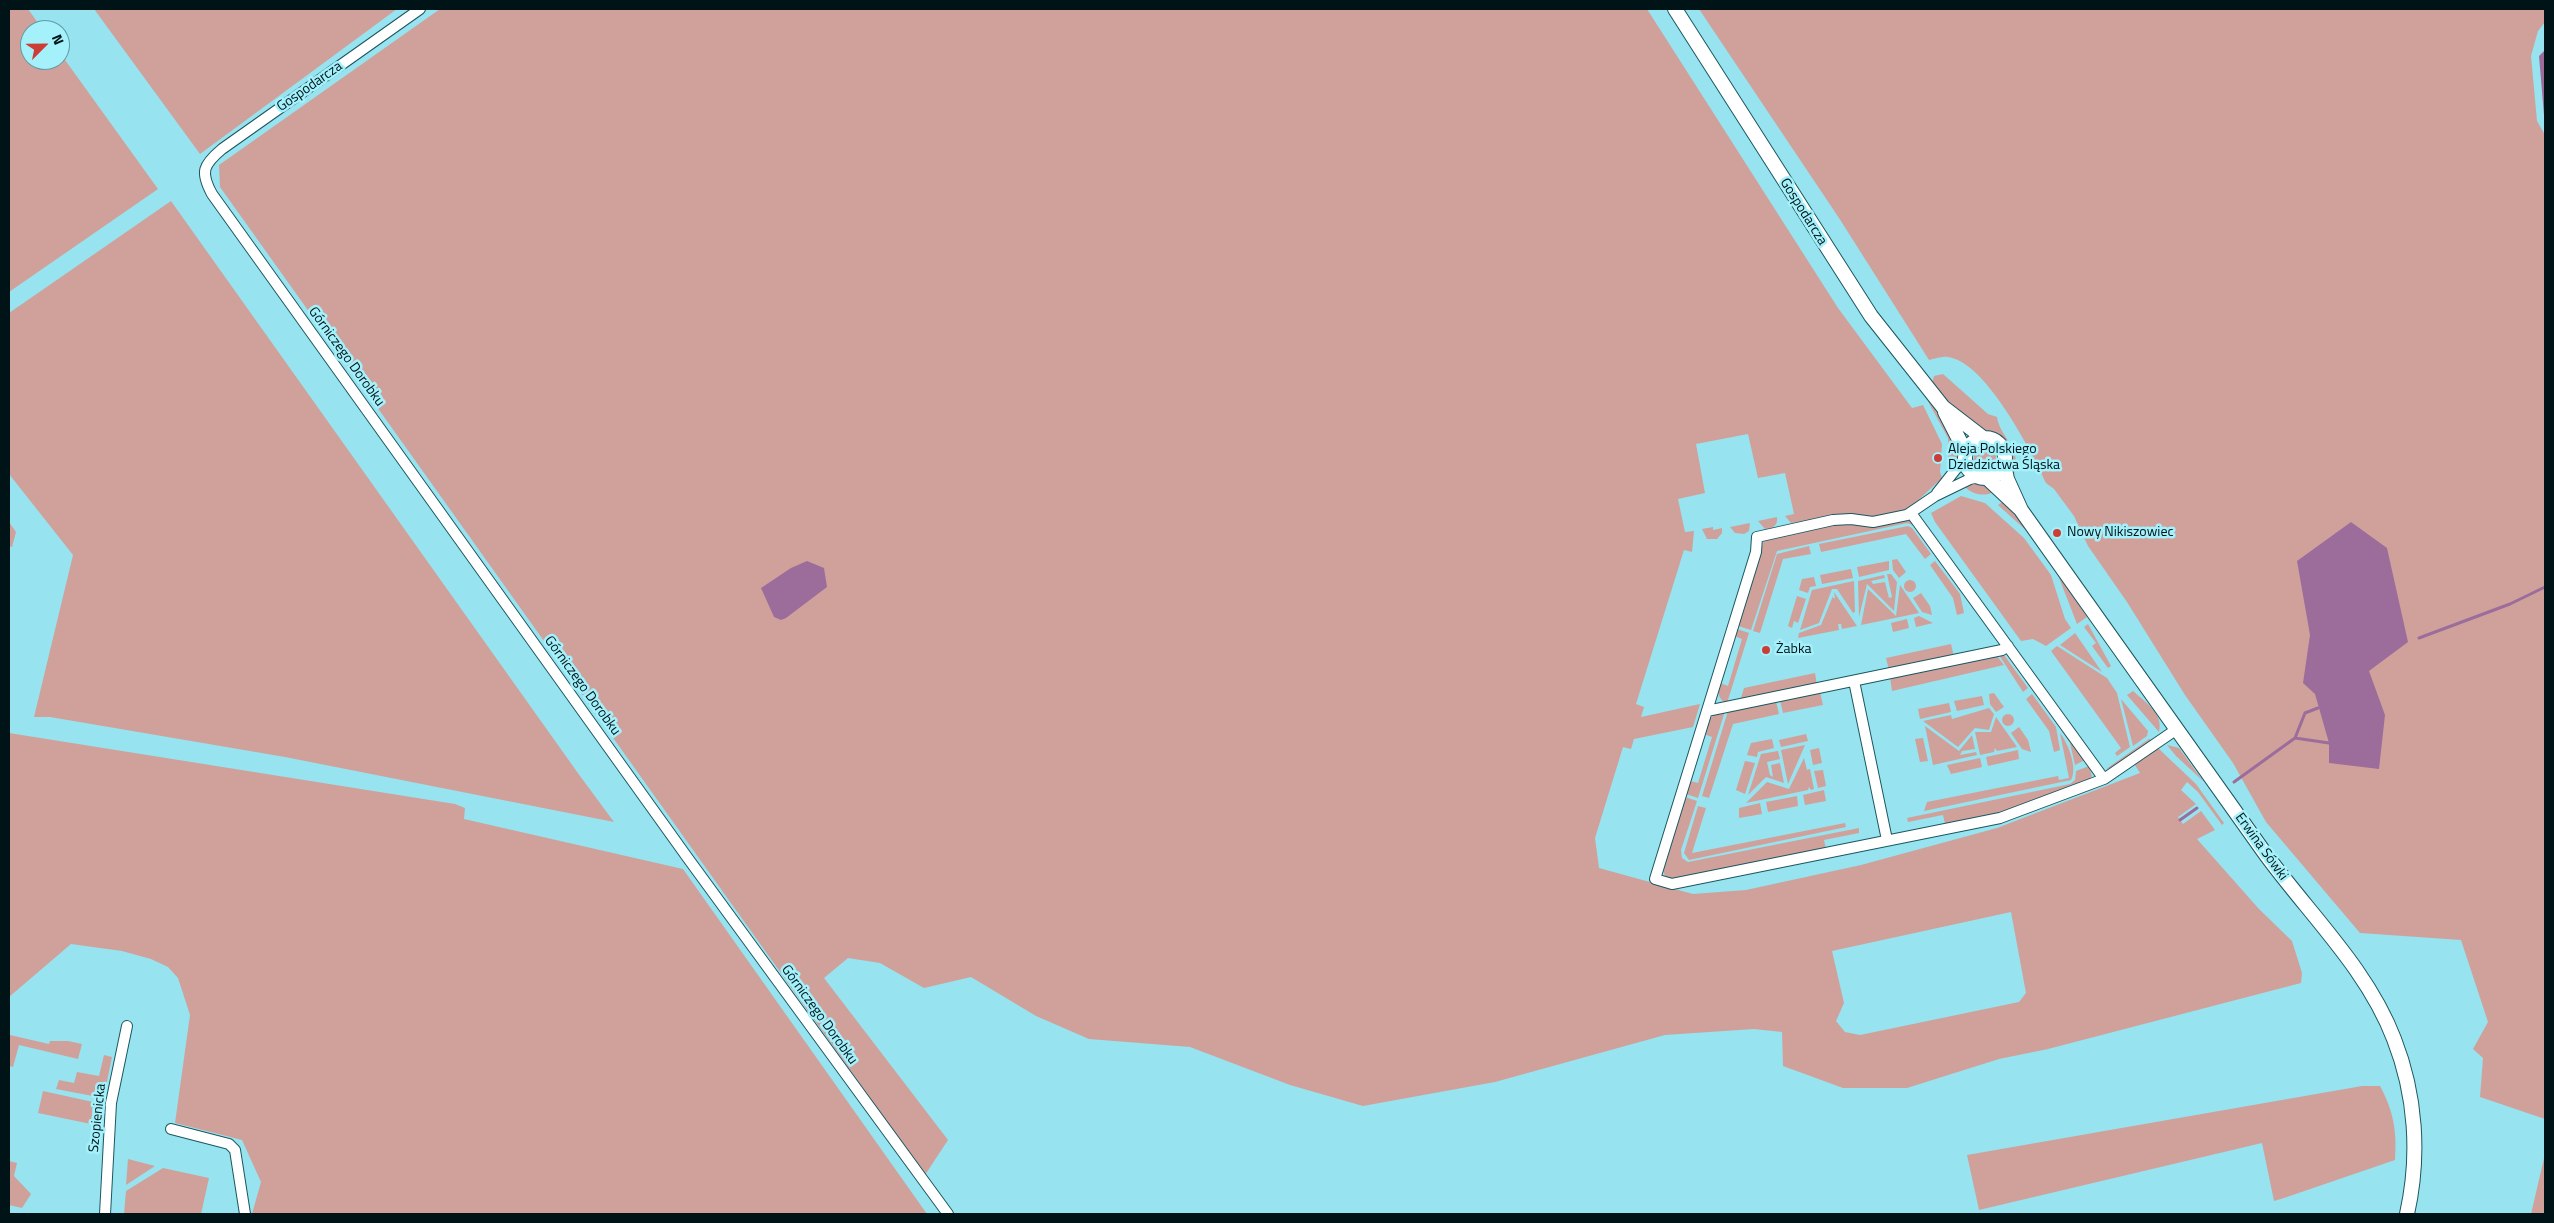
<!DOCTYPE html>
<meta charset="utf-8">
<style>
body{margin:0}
#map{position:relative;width:2554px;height:1223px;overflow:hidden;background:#97e3ef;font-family:"Titillium Web",sans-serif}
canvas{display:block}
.frame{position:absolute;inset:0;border:10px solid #001417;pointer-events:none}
.north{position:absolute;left:20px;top:20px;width:50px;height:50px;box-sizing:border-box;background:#a4f1fc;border:1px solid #6299a0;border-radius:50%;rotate:67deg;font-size:14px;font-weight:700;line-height:20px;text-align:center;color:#001417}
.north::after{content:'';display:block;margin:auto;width:18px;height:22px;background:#cb3d35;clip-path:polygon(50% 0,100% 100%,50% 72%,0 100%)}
</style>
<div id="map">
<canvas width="2554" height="1223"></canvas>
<div class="frame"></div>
<div class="north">N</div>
</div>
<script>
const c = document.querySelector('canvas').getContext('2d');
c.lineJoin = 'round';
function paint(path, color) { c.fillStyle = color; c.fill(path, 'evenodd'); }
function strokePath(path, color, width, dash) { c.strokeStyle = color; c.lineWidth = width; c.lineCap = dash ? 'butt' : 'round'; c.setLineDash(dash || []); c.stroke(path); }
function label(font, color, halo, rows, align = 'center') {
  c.font = font + ' "Titillium Web",sans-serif'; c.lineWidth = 5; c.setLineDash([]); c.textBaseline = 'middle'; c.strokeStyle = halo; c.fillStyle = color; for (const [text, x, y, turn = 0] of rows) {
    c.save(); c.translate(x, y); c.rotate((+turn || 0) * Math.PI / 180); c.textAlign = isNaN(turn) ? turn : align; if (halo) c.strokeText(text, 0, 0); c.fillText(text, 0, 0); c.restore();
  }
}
paint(new Path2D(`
 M9 9H28L43 30H30V60H60V53L158 189 9 292Z
 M94 9H397L200 154Z
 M440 9H1647L1838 308 1912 408 1923 405 1942 444 1940 472 1942 478 1912 506 1903 511 1876 517 1844 514 1791 523 1785 516 1794 514 1785 473 1758 478 1748 434 1696 444 1705 493 1678 499 1685 532 1694 531 1692 552 1684 550 1636 704 1644 707 1641 717 1700 704 1693 727 1634 739 1631 749 1623 747 1595 838 1599 868 1693 894 1746 890 1861 865 1997 828 2140 773 2135 765 2158 748 2196 784 2224 823 2222 825 2198 792 2187 782 2181 790 2196 804 2178 817 2183 824 2201 811 2215 830 2197 839 2259 909 2292 941 2302 973 2301 983 2048 1049 1999 1059 1907 1088H1843L1783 1066 1782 1032 1754 1029 1665 1035 1495 1082 1363 1106 1290 1085 1190 1047 1089 1039 1036 1016 971 977 924 988 880 963 848 958 824 978 948 1140 925 1175 220 187 219 165ZM2011 912 2026 993 2019 1002 1860 1035 1845 1032 1836 1021 1844 1003 1832 951Z
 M1699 9H2545V22L2538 31 2531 56 2537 121 2545 135V1119L2480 1097 2483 1058 2473 1049 2488 1022 2461 940 2360 933 2266 822 2233 763 2185 695 2127 602 2088 546 2074 516 2054 489 2046 483C2031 451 1986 362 1948 357 1943 356 1934 359 1929 360L1839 218Z
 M171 201 580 776 614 822 285 757 50 717H34L73 555 9 474V313Z
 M1943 374 1988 414 1997 417C2001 441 2024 446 2013 478 2008 467 2012 455 2006 445 1999 434 1988 436 1979 430 1961 420 1946 399 1932 383L1934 376Z
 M1924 394 1956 438 1960 455 1952 470 1948 461V438Z
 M1974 458a11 11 0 1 1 22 0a11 11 0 1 1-22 0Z
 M1972 483H1982L1995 491C1985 498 1971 494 1964 486Z
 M1961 496 1985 503 2024 538 2051 575 2065 619 2071 628 2046 646 2033 639 2021 641 1935 522 1931 513Z
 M2004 501 2029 533 1998 505Z
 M1777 517C1778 526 1773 528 1765 529L1758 521Z
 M1906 520 1911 521 1917 530 1913 525 1907 523 1777 551 1751 630 1738 626 1764 540 1836 523Z
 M9 522 16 532 12 547 9 546Z
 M1750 523 1749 531 1744 534 1735 533 1730 527Z
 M1908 526 1912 528 1931 554 1925 559 1906 534 1821 552 1819 544Z
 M1713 527V530L1722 528V533L1717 539H1707L1702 529Z
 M1809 546 1811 554 1783 559 1760 633 1753 631 1777 554Z
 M1897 559 1906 572 1899 578 1893 570 1892 560Z
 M1889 561V570L1859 577 1857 567Z
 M1935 561 1960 594 1964 613 1957 615 1953 598 1930 565Z
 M1851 569 1853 578 1822 584 1820 575Z
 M2056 570 2087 617 2077 624Z
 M1887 574H1891L1897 582 1894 611 1867 584 1859 617 1858 581 1884 575 1885 578 1871 581 1873 584 1885 582 1889 598 1892 597Z
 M1814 577 1816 586 1810 587 1808 593 1799 590 1802 579Z
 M1904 586a6 6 0 1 1 12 0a6 6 0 1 1-12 0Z
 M1854 581 1855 612 1853 613 1837 589H1832L1819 623 1800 630 1812 590Z
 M1900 585 1919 613 1861 625 1868 589 1896 616Z
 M1834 592 1857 626 1842 629 1841 624H1838L1839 630 1798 638 1799 633 1821 625 1833 596V598H1835Z
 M1921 593 1930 606 1932 615 1922 612 1913 598Z
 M1797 596 1806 599 1798 623 1794 621 1792 628 1788 626Z
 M1919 616 1933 623 1916 627 1914 618Z
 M1907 619 1909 628 1893 632 1891 623Z
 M2088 624 2111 666 2108 668 2092 646 2096 643 2084 627Z
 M1737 629 1749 633 1727 703C1717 699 1718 693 1720 683L1728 686 1742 639 1734 636Z
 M2075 633 2102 672 2060 645Z
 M1951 644 1954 657 1889 670 1886 658Z
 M2057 646 2107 678 2117 693 2130 747 2110 761 2117 756 2115 753 2121 748 2051 651Z
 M1999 655H2004L2028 688 2023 692Z
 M1997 656 2004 665 1892 691 1890 677Z
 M1815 673 1817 685 1740 701 1744 688Z
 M2133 691C2145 702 2164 714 2159 732L2127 695Z
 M1820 692 1823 705 1783 713 1780 700Z
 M2036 692 2085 760 2075 765 2070 743Z
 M1994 693 2004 707 1996 712 1990 704 1989 694Z
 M2032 694 2056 727 2060 750 2054 752 2049 731 2026 699Z
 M1982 696 1984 705 1957 711 1954 701Z
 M2121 699 2148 731 2147 736 2133 746Z
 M1776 701 1779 714 1733 724 1709 798 1702 796 1728 711Z
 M1949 703 1951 712 1920 719 1918 709Z
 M1989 708 1994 714 1989 730 1975 728 1958 747 1923 721 1951 715 1952 719Z
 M1725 711 1698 798 1686 794 1690 781 1698 783 1712 737 1704 734C1708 720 1710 715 1725 711Z
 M2002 720a6 6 0 1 1 12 0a6 6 0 1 1-12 0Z
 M1996 717 2017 747 1997 751 1995 748 1994 752 1980 755 1975 732H1991Z
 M1925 726 1959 751 1972 735 1975 749 1962 751 1960 755 1976 752 1977 755 1933 765Z
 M2019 727 2028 740 2031 752 2022 749 2011 733Z
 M9 733 455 804 465 808 464 819 683 869 927 1214H252L261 1182 242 1140 175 1123 190 1015 178 978 168 967 151 959 122 951 71 944 9 997Z
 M2060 733C2068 743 2078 768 2071 780L1924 811 1927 802 2058 776 2059 780 2069 778Z
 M1806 734 1808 741 1781 747 1779 740Z
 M1923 738 1928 761 1920 762 1915 739Z
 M1772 739 1774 748 1758 752 1757 757 1747 755 1751 743Z
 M2149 739 2152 740 2113 767 2106 769Z
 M1805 745 1788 784 1781 750Z
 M2167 745 2179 748 2203 781 2176 756Z
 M1819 748 1822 763 1813 765 1810 750Z
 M2018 750 2019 759 1988 766 1986 757Z
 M1778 751 1780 759 1767 762 1770 775 1773 777 1771 765 1780 763 1784 783 1766 777 1748 795 1761 754Z
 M1804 758 1807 770 1810 769 1814 789 1811 790 1809 787 1808 790 1746 803 1767 782 1789 789Z
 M1980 758 1982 767 1951 774 1947 765Z
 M1745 761 1755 763 1745 794 1736 790Z
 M2089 766 2092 776 2086 783 2005 811 1945 824 1943 815 1908 822 1907 818 2070 784 2075 780 2076 771Z
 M1823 770 1826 786 1818 788 1814 771Z
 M1824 790 1826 801 1805 805 1803 795Z
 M1797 796 1798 806 1768 812 1766 802Z
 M1685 797 1697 801 1681 850 1682 858 1688 862 1859 828V833L1824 840 1826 849 1674 879 1666 878 1662 869Z
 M1760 803 1762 814 1739 818V808Z
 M1698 806 1706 808 1692 853 1845 823 1846 827 1689 860 1684 853Z
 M10 1035 49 1044 50 1041H68L82 1044 78 1059 19 1045 13 1067 9 1066Z
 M104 1055 112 1057 105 1091 98 1097 56 1089 59 1080 74 1083 77 1072 99 1076Z
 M2362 1086H2380C2394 1112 2397 1132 2395 1160L2284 1198 2274 1201 2262 1143 1979 1210 1967 1155Z
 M43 1091 93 1102 91 1124 38 1113Z
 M2545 1154V1214H2531Z
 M128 1159 155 1166 126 1185Z
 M9 1161 17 1163 14 1176 31 1194 22 1208 9 1205Z
 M163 1168 209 1178 201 1214H124L126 1191Z`), '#d0a19b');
paint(new Path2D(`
 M2545 50V127L2539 56Z
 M2351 522 2387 548 2408 642 2369 671 2385 715 2379 769 2329 763V743L2315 694 2303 683 2310 635 2297 561Z
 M807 561 824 568 827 587 786 618 781 620 774 617 761 588 791 568Z`), '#9c6d9b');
strokePath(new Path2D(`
 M2419 638 2510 604 2545 587
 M2295 738 2329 743
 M2234 782 2295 738 2305 713 2318 708
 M2180 820 2197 808`), '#9c6d9b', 3);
const street = new Path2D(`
 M420 9 222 149C203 165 200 172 212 194L687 857 948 1214
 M1979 477 1970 479 1935 496 1907 515 1873 522 1851 519 1833 520 1757 537 1756 552 1655 879 1672 884 2000 818 2104 779 2177 729
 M1937 493 1964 459
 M1911 513 2104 779
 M1854 681 1887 840
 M1707 711 2002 650 2008 646
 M171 1129 229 1144 235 1150 245 1214
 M105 1214 111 1103 127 1026`);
const secondary = new Path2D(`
 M1675 9 1871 316 1943 407 1982 437
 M1945 412 1965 451
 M1965 458a20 20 0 1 1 40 0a20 20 0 1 1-40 0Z
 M2004 464 2007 479 2021 510C2102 624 2183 739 2264 852 2308 913 2367 968 2394 1039 2416 1095 2420 1156 2407 1214
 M1987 478 2019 508`);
strokePath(street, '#1b575f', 12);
strokePath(secondary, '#1b575f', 16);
strokePath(street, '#fff', 10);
strokePath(secondary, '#fff', 14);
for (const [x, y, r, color] of [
 [1938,458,5,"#cb3d35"],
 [2057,533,5,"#cb3d35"],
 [1766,650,5,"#cb3d35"]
]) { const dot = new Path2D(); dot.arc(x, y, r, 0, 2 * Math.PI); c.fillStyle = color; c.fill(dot); strokePath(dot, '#a4f1fc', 2); }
label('14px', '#001417', '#a4f1fc', [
 ["Gospodarcza",310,87,-35],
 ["Gospodarcza",1803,212,58],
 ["Górniczego Dorobku",346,357,54],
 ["Górniczego Dorobku",582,686,54],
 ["Erwina Sówki",2261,847,54],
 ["Górniczego Dorobku",819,1015,54],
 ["Szopienicka",98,1118,-84]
]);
label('14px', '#001417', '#a4f1fc', [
 ["Aleja Polskiego",1948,450],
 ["Dziedzictwa Śląska",1948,466],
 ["Nowy Nikiszowiec",2067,533],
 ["Żabka",1776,650]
], 'left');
</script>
